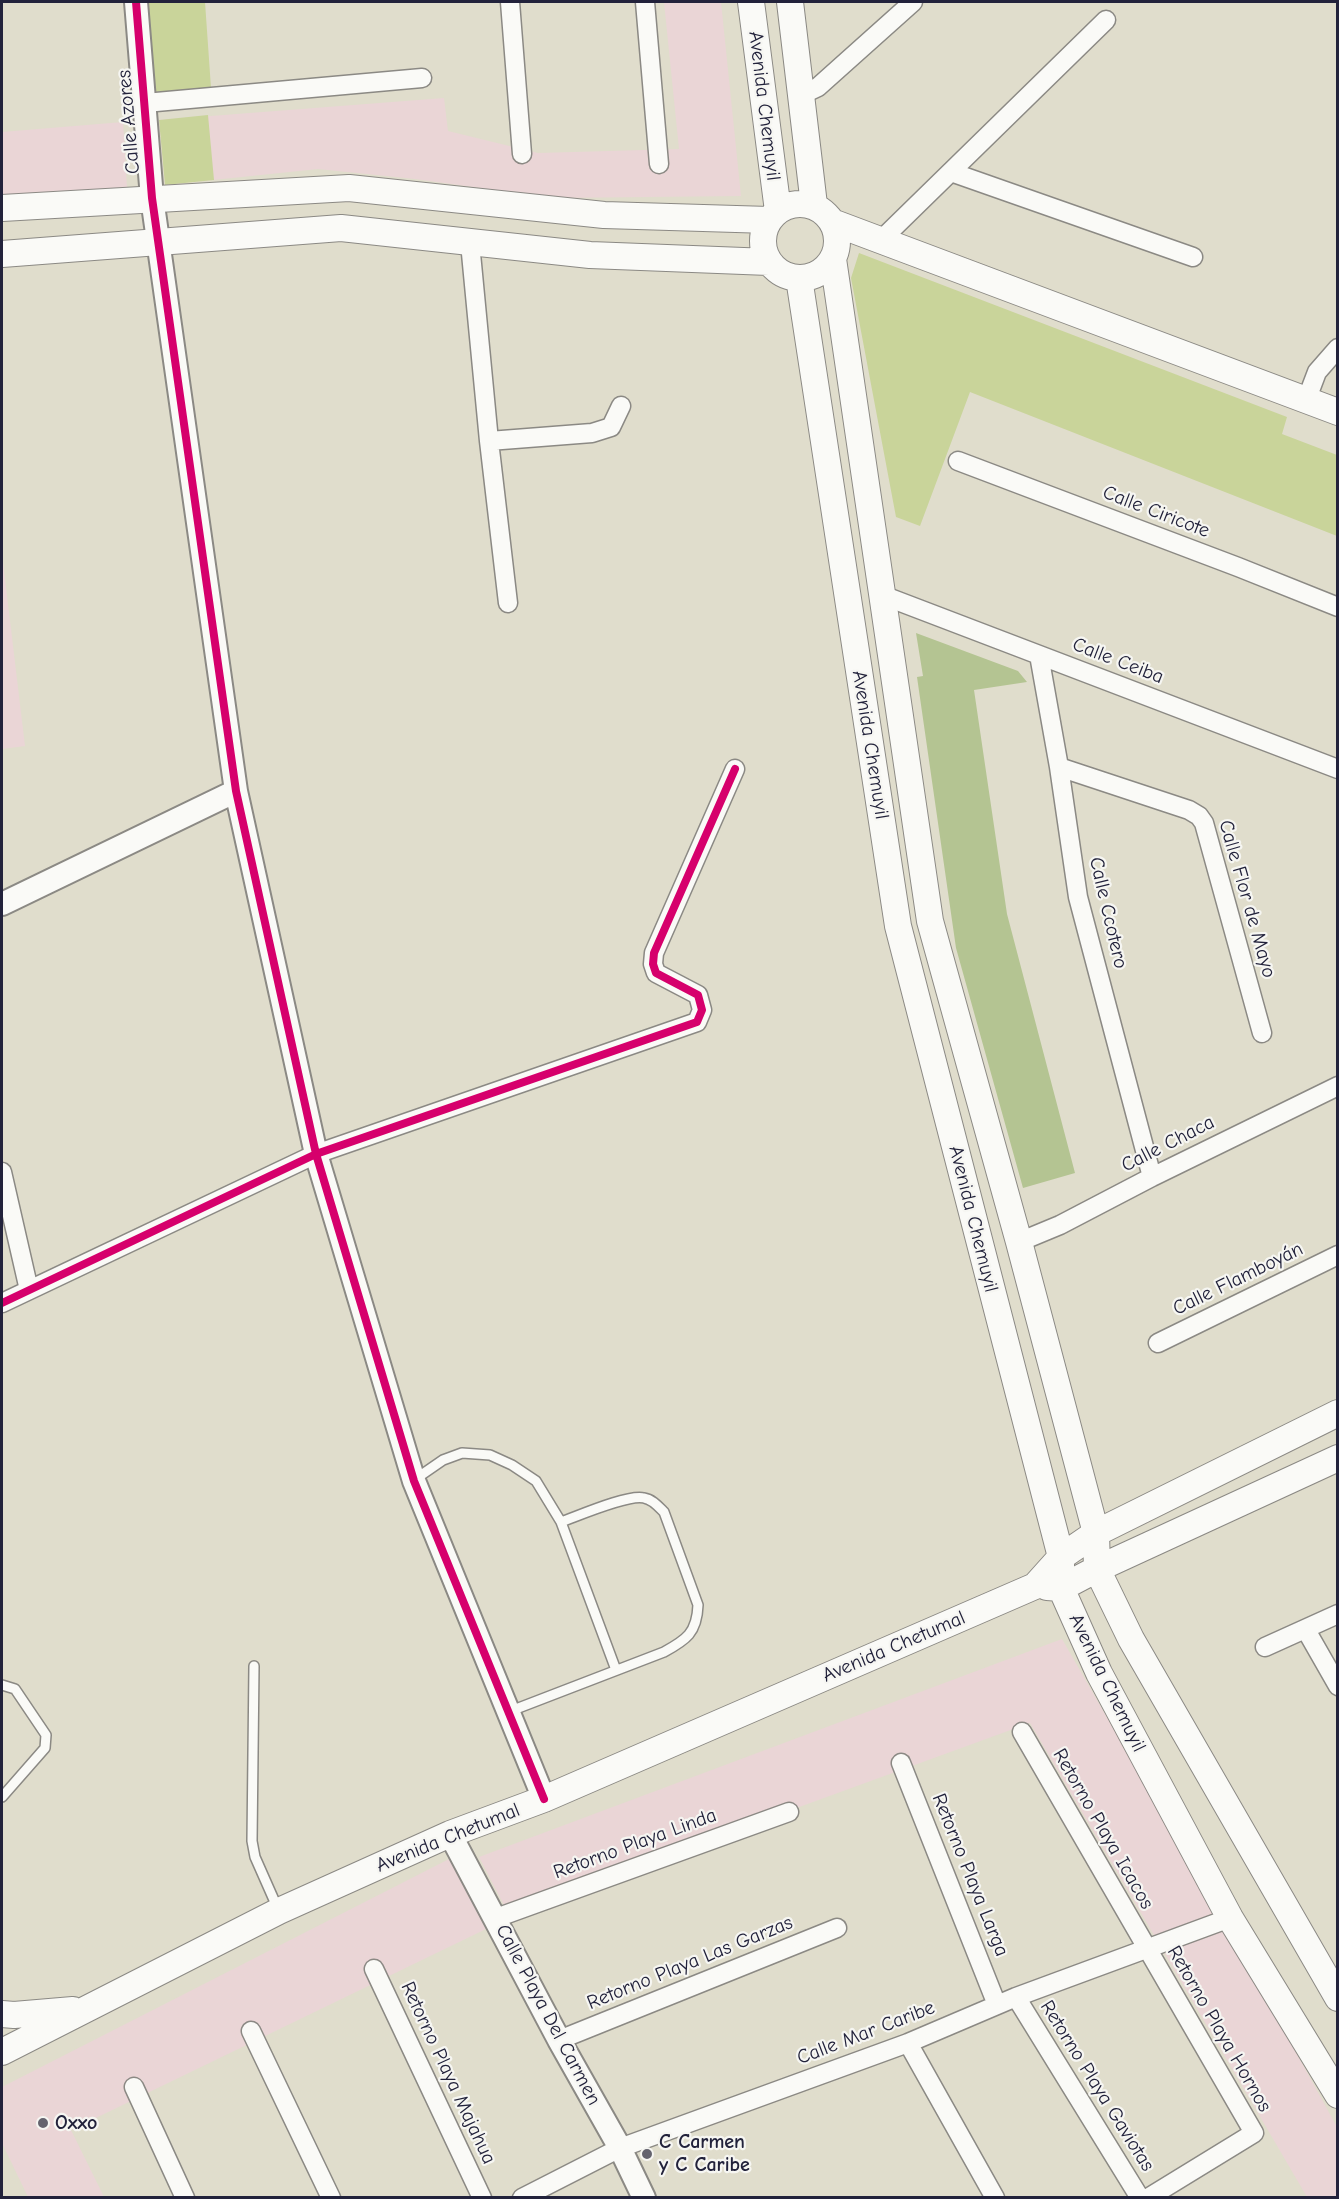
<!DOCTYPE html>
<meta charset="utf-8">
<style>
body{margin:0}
#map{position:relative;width:1339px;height:2199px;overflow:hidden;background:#e0ddcc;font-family:"Comic Neue",sans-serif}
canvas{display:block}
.frame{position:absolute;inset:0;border:3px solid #22223b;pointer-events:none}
</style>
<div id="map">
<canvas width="1339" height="2199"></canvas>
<div class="frame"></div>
</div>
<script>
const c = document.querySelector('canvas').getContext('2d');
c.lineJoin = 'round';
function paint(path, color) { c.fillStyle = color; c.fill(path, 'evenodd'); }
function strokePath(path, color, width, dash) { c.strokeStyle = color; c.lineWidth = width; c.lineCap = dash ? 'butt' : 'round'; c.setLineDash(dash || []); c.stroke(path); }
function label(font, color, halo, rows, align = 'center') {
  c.font = font + ' "Comic Neue",sans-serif'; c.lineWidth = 4.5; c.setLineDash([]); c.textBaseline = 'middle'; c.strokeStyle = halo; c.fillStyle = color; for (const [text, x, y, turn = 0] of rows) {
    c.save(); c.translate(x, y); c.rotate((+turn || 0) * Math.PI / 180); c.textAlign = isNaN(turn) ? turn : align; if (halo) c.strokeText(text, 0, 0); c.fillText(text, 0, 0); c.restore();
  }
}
paint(new Path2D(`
 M664 2H721L741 196 552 198 415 179 318 169 165 185 159 120 444 98 448 131 538 153 679 149Z
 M123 122 128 204 2 211V132Z
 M2 554 25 746 2 749Z
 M1062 1639 1230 1932 1337 2127V2197H1307L1030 1723 508 1913 479 1857Z
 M451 1858 486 1929 71 2130 104 2197H28L2 2143V2087Z`), '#ead5d6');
paint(new Path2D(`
 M148 2H205L211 88 155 92Z
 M208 115 214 180 165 185 159 120Z
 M859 253 1287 417 1282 434 1337 455V536L970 392 920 526 896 517 851 278Z`), '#c9d49a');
paint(new Path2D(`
 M916 633 1018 671 1027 682 974 690 1007 914 1075 1173 1023 1188 956 948 917 677 923 676Z`), '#b4c492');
const service = new Path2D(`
 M414 1480 443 1460 462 1453 490 1455 512 1465 536 1481 561 1522 616 1670
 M254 1666 252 1841 255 1857 278 1909
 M2 1685 15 1689 46 1735 45 1748 2 1797
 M508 1712 664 1652C686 1640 697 1633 698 1605L664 1512C658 1506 652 1499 644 1498 628 1494 578 1516 561 1522`);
const minor = new Path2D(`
 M510 2 522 154
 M645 2 659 164
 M801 95 818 87 913 2
 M145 103 422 78
 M951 172 1193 257
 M882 239 1106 20
 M470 243 489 441 508 603
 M1306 401 1317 372 1338 348
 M489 441 592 433 611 427 621 406
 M958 461 1238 567 1338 607
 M882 595 1338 769
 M1039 655 1059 767 1078 897 1152 1177
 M1059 767 1189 810 1199 816 1204 823 1262 1033
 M2 1172 29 1290
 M1019 1242 1060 1225 1152 1177 1338 1086
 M2 1303 316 1154 697 1022 702 1010 698 995 656 973 653 964 654 953 735 769
 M1158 1343 1338 1255
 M1306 1630 1338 1686
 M1265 1647 1338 1614
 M1022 1732 1254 2133 1148 2198
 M901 1763 997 2005
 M496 1918 789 1812
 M374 1969 482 2198
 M1016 1997 1140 2198
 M251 2031 331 2198
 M559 2040 837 1928
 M908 2043 995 2198
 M134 2087 185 2198
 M522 2198 620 2148 908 2043 1016 1997 1230 1918`);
const tertiary = new Path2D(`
 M136 2 152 198 236 791 316 1154 414 1481 544 1799
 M2 904 236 791
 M450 1834 559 2040 620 2148 644 2198`);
const secondary = new Path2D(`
 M751 2 778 211
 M790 2 814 205
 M763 241a37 37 0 1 1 74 0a37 37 0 1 1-74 0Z
 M2 208 349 188 604 215 769 220
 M832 222 1338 412
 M2 254 341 228 590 255 769 262
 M833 259 930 921 1019 1242 1096 1533 1097 1569 1131 1639 1338 1998
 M799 278 898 926 1061 1557V1588L1099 1673 1230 1918 1338 2095
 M1047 1587 1061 1588 1097 1569 1338 1458
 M2 2014 14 2015 73 2010
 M2 2052 279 1911 450 1834 544 1799 1035 1586 1061 1557 1096 1533 1338 1413`);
strokePath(service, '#8b8984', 12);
strokePath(minor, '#8b8984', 21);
strokePath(tertiary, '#8b8984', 26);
strokePath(secondary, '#8b8984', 28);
strokePath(service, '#fafaf7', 9);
strokePath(minor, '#fafaf7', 18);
strokePath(tertiary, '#fafaf7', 22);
strokePath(secondary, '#fafaf7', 26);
strokePath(new Path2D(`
 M136 2 152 198 236 791 316 1154 414 1481 544 1799
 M2 1303 316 1154 697 1022 702 1010 698 995 656 973 653 964 654 953 735 769`), '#d6006c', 8);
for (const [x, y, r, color] of [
 [43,2123,6,"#64636e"],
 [647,2154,6,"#64636e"]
]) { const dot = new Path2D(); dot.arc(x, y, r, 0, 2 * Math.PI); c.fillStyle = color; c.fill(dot); strokePath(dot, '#f6f6f2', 2); }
label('20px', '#22223b', '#f6f6f2', [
 ["Avenida Chemuyil",764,106,83],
 ["Calle Azores",129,122,-95],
 ["Calle Ciricote",1156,512,21],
 ["Calle Ceiba",1118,661,21],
 ["Avenida Chemuyil",870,745,81],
 ["Calle Flor de Mayo",1247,899,74],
 ["Calle Ccotero",1108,913,77],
 ["Calle Chaca",1168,1144,-27],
 ["Avenida Chemuyil",973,1219,76],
 ["Calle Flamboyán",1238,1279,-26],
 ["Avenida Chetumal",894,1647,-23],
 ["Avenida Chemuyil",1107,1683,64],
 ["Retorno Playa Icacos",1103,1829,60],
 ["Avenida Chetumal",448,1838,-22],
 ["Retorno Playa Linda",635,1844,-20],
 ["Retorno Playa Larga",970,1875,68],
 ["Retorno Playa Las Garzas",690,1963,-22],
 ["Calle Playa Del Carmen",548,2015,62],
 ["Retorno Playa Hornos",1219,2029,60],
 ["Calle Mar Caribe",866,2033,-21],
 ["Retorno Playa Majahua",448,2073,65],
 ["Retorno Playa Gaviotas",1097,2086,58]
]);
label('bold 20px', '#22223b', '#f6f6f2', [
 ["Oxxo",55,2123],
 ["C Carmen",659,2142],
 ["y C Caribe",659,2165]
], 'left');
</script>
